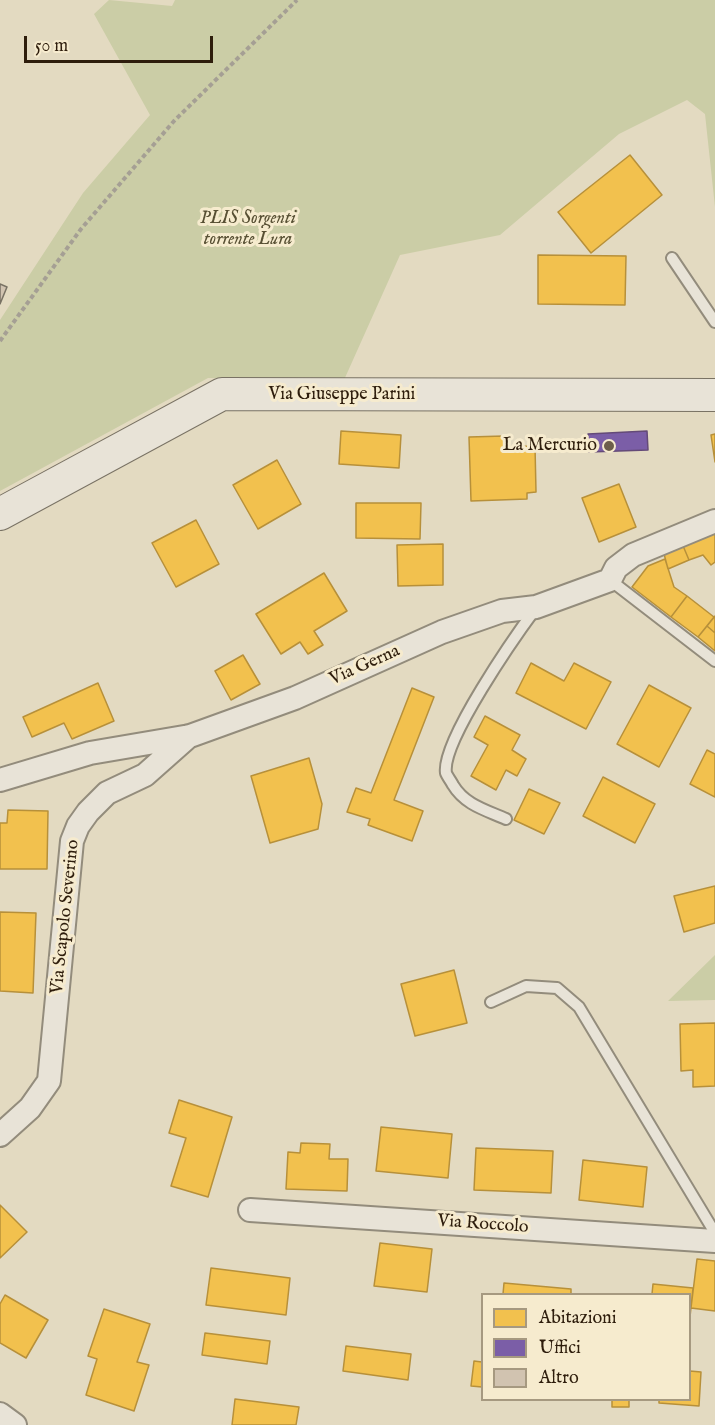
<!DOCTYPE html>
<style>
body{margin:0}
#map{position:relative;width:715px;height:1425px;overflow:hidden;background:#e3dac1;font-family:"IM FELL English",serif}
canvas{display:block}
.legend{position:absolute;left:481px;top:1293px;width:210px;height:108px;box-sizing:border-box;background:#f6ebce;border:2px solid #a69980;margin:0;padding:8px 10px;list-style:none;font-size:18px;color:#2e1d0c}
.legend li{display:flex;align-items:center;gap:12px;height:30px}
.legend b{width:30px;border:2px solid #a69980}
.scale{position:absolute;left:24px;top:36px;width:189px;height:27px;box-sizing:border-box;border:3px solid #2e1d0c;border-top:0;padding-left:8px;font-size:18px;line-height:21px;white-space:nowrap;color:#2e1d0c;-webkit-text-stroke:4px #f6ebce;paint-order:stroke}
</style>
<div id="map">
<canvas width="715" height="1425"></canvas>
<ul class="legend">
<li><b style="height:16px;background:#f2c14e"></b>Abitazioni</li>
<li><b style="height:16px;background:#7b5ea7"></b>Uffici</li>
<li><b style="height:16px;background:#d1c3b0"></b>Altro</li>
</ul>
<div class="scale">50 m</div>
</div>
<script>
const c = document.querySelector('canvas').getContext('2d');
c.lineJoin = 'round';
function paint(path, color) { c.fillStyle = color; c.fill(path, 'evenodd'); }
function strokePath(path, color, width, dash) { c.strokeStyle = color; c.lineWidth = width; c.lineCap = dash ? 'butt' : 'round'; c.setLineDash(dash || []); c.stroke(path); }
function label(font, color, halo, rows, align = 'center') {
  c.font = font + ' "IM FELL English",serif'; c.lineWidth = 6; c.setLineDash([]); c.textBaseline = 'middle'; c.strokeStyle = halo; c.fillStyle = color; for (const [text, x, y, turn = 0] of rows) {
    c.save(); c.translate(x, y); c.rotate((+turn || 0) * Math.PI / 180); c.textAlign = isNaN(turn) ? turn : align; if (halo) c.strokeText(text, 0, 0); c.fillText(text, 0, 0); c.restore();
  }
}
paint(new Path2D(`
 M109 0 172 6 175 0H715V207L705 114 687 100 619 134 500 235 400 255 344 380 208 378 0 491V320L83 193 150 115 94 14Z
 M715 955V1000L668 1001Z`), '#cbcda6');
const homes = new Path2D(`
 M630 155 662 195 591 253 558 212Z
 M538 255 626 256 625 305 538 304Z
 M341 431 401 435 399 468 339 464Z
 M715 434V462L711 435Z
 M504 436 505 447 535 446 536 492 527 493V499L471 501 469 437Z
 M277 460 301 504 258 529 233 485Z
 M619 484 636 527 599 542 582 498Z
 M356 503H421L420 539 356 538Z
 M196 520 219 564 176 587 152 543Z
 M715 530V562L711 565 703 555 689 560 681 541Z
 M681 541 689 560 668 569 663 550Z
 M443 544V585L398 586 397 545Z
 M665 559 674 587 687 596 671 617 632 587 648 566Z
 M324 573 347 611 314 631 323 645 308 654 300 642 281 654 256 614Z
 M687 596 714 617 698 637 671 617Z
 M715 616V633L707 626Z
 M707 626 715 633V651L698 637Z
 M243 655 260 684 231 700 215 671Z
 M531 663 564 681 574 663 611 682 586 729 516 693Z
 M98 683 114 721 72 739 64 723 32 737 23 717Z
 M649 685 691 708 659 767 617 744Z
 M412 688 434 697 394 800 423 811 412 841 368 825 370 819 347 812 356 788 371 793Z
 M485 716 520 735 512 750 526 759 517 776 506 770 496 790 471 776 488 745 474 737Z
 M707 750 715 754V797L690 784Z
 M309 758 322 804 318 829 270 843 251 776Z
 M603 777 655 804 635 843 583 816Z
 M529 789 560 803 544 834 514 820Z
 M8 810 48 811 47 869H0V823H7Z
 M715 886V923L684 932 674 896Z
 M0 912 36 913 33 993 0 991Z
 M454 970 467 1023 415 1036 401 984Z
 M715 1023V1086L693 1087V1070L681 1071 680 1024Z
 M179 1100 232 1117 208 1197 171 1186 186 1138 169 1133Z
 M381 1127 452 1134 448 1178 376 1171Z
 M301 1143 330 1144 329 1159H348L347 1191 286 1189 288 1152 300 1153Z
 M476 1148 553 1151 551 1193 474 1190Z
 M583 1160 647 1167 643 1207 579 1200Z
 M0 1205 27 1232 0 1258Z
 M380 1243 432 1249 427 1292 374 1286Z
 M697 1259 715 1261V1311L691 1308Z
 M211 1268 290 1278 286 1315 206 1305Z
 M504 1283 571 1289V1294H503Z
 M653 1284 693 1288 690 1317V1294H652Z
 M5 1295 48 1320 26 1358 0 1343V1304Z
 M104 1309 150 1324 137 1362 149 1365 134 1411 86 1395 97 1359 88 1356Z
 M205 1333 270 1341 267 1364 202 1355Z
 M346 1346 411 1354 408 1380 343 1371Z
 M474 1361 482 1362V1387L471 1386Z
 M690 1371 701 1372 699 1406 659 1403V1400H690Z
 M235 1399 299 1407 296 1425H232Z
 M612 1400H629V1407H612Z`);
paint(homes, '#f2c14e');
strokePath(homes, '#b7903a', 1.5);
const offices = new Path2D(`
 M647 431 648 450 589 452 588 434Z`);
paint(offices, '#7b5ea7');
strokePath(offices, '#644a78', 1.5);
const building = new Path2D(`
 M0 284 7 287 0 304Z`);
paint(building, '#d1c3b0');
strokePath(building, '#797264', 1.5);
const lane = new Path2D(`
 M672 258 715 322
 M610 580 715 661
 M506 819C486 810 465 805 453 785 451 781 447 776 446 773 441 742 516 635 536 608
 M491 1002 526 986 557 988 579 1007 715 1233`);
const street = new Path2D(`
 M0 780 90 753 190 736 295 698 442 632 502 611 536 607 610 580 616 568 633 555 715 521
 M0 1135 30 1108 49 1081 72 841 78 826 88 812 107 793 145 775 189 736
 M250 1210 715 1241
 M0 1414 15 1425`);
const secondary = new Path2D(`
 M0 514 222 394 715 395`);
strokePath(lane, '#938c7c', 14);
strokePath(street, '#938c7c', 26);
strokePath(secondary, '#797264', 34);
strokePath(new Path2D(`
 M0 341 81 229 174 121 297 0`), '#a59f94', 4, [4.5, 3]);
strokePath(lane, '#e8e3d7', 10);
strokePath(street, '#e8e3d7', 22);
strokePath(secondary, '#e8e3d7', 32);
for (const [x, y, r, color] of [
 [609,446,6,"#6d5f4b"]
]) { const dot = new Path2D(); dot.arc(x, y, r, 0, 2 * Math.PI); c.fillStyle = color; c.fill(dot); strokePath(dot, '#f6ebce', 2); }
label('italic 18px', '#574f33', '#f6ebce', [
 ["PLIS Sorgenti",248,219],
 ["torrente Lura",248,240]
]);
label('18px', '#2e1d0c', '#f6ebce', [
 ["Via Giuseppe Parini",342,395],
 ["Via Gerna",365,666,-24],
 ["Via Scapolo Severino",66,917,-84],
 ["Via Roccolo",483,1225,4]
]);
label('18px', '#2e1d0c', '#f6ebce', [
 ["La Mercurio",597,446]
], 'right');
</script>
